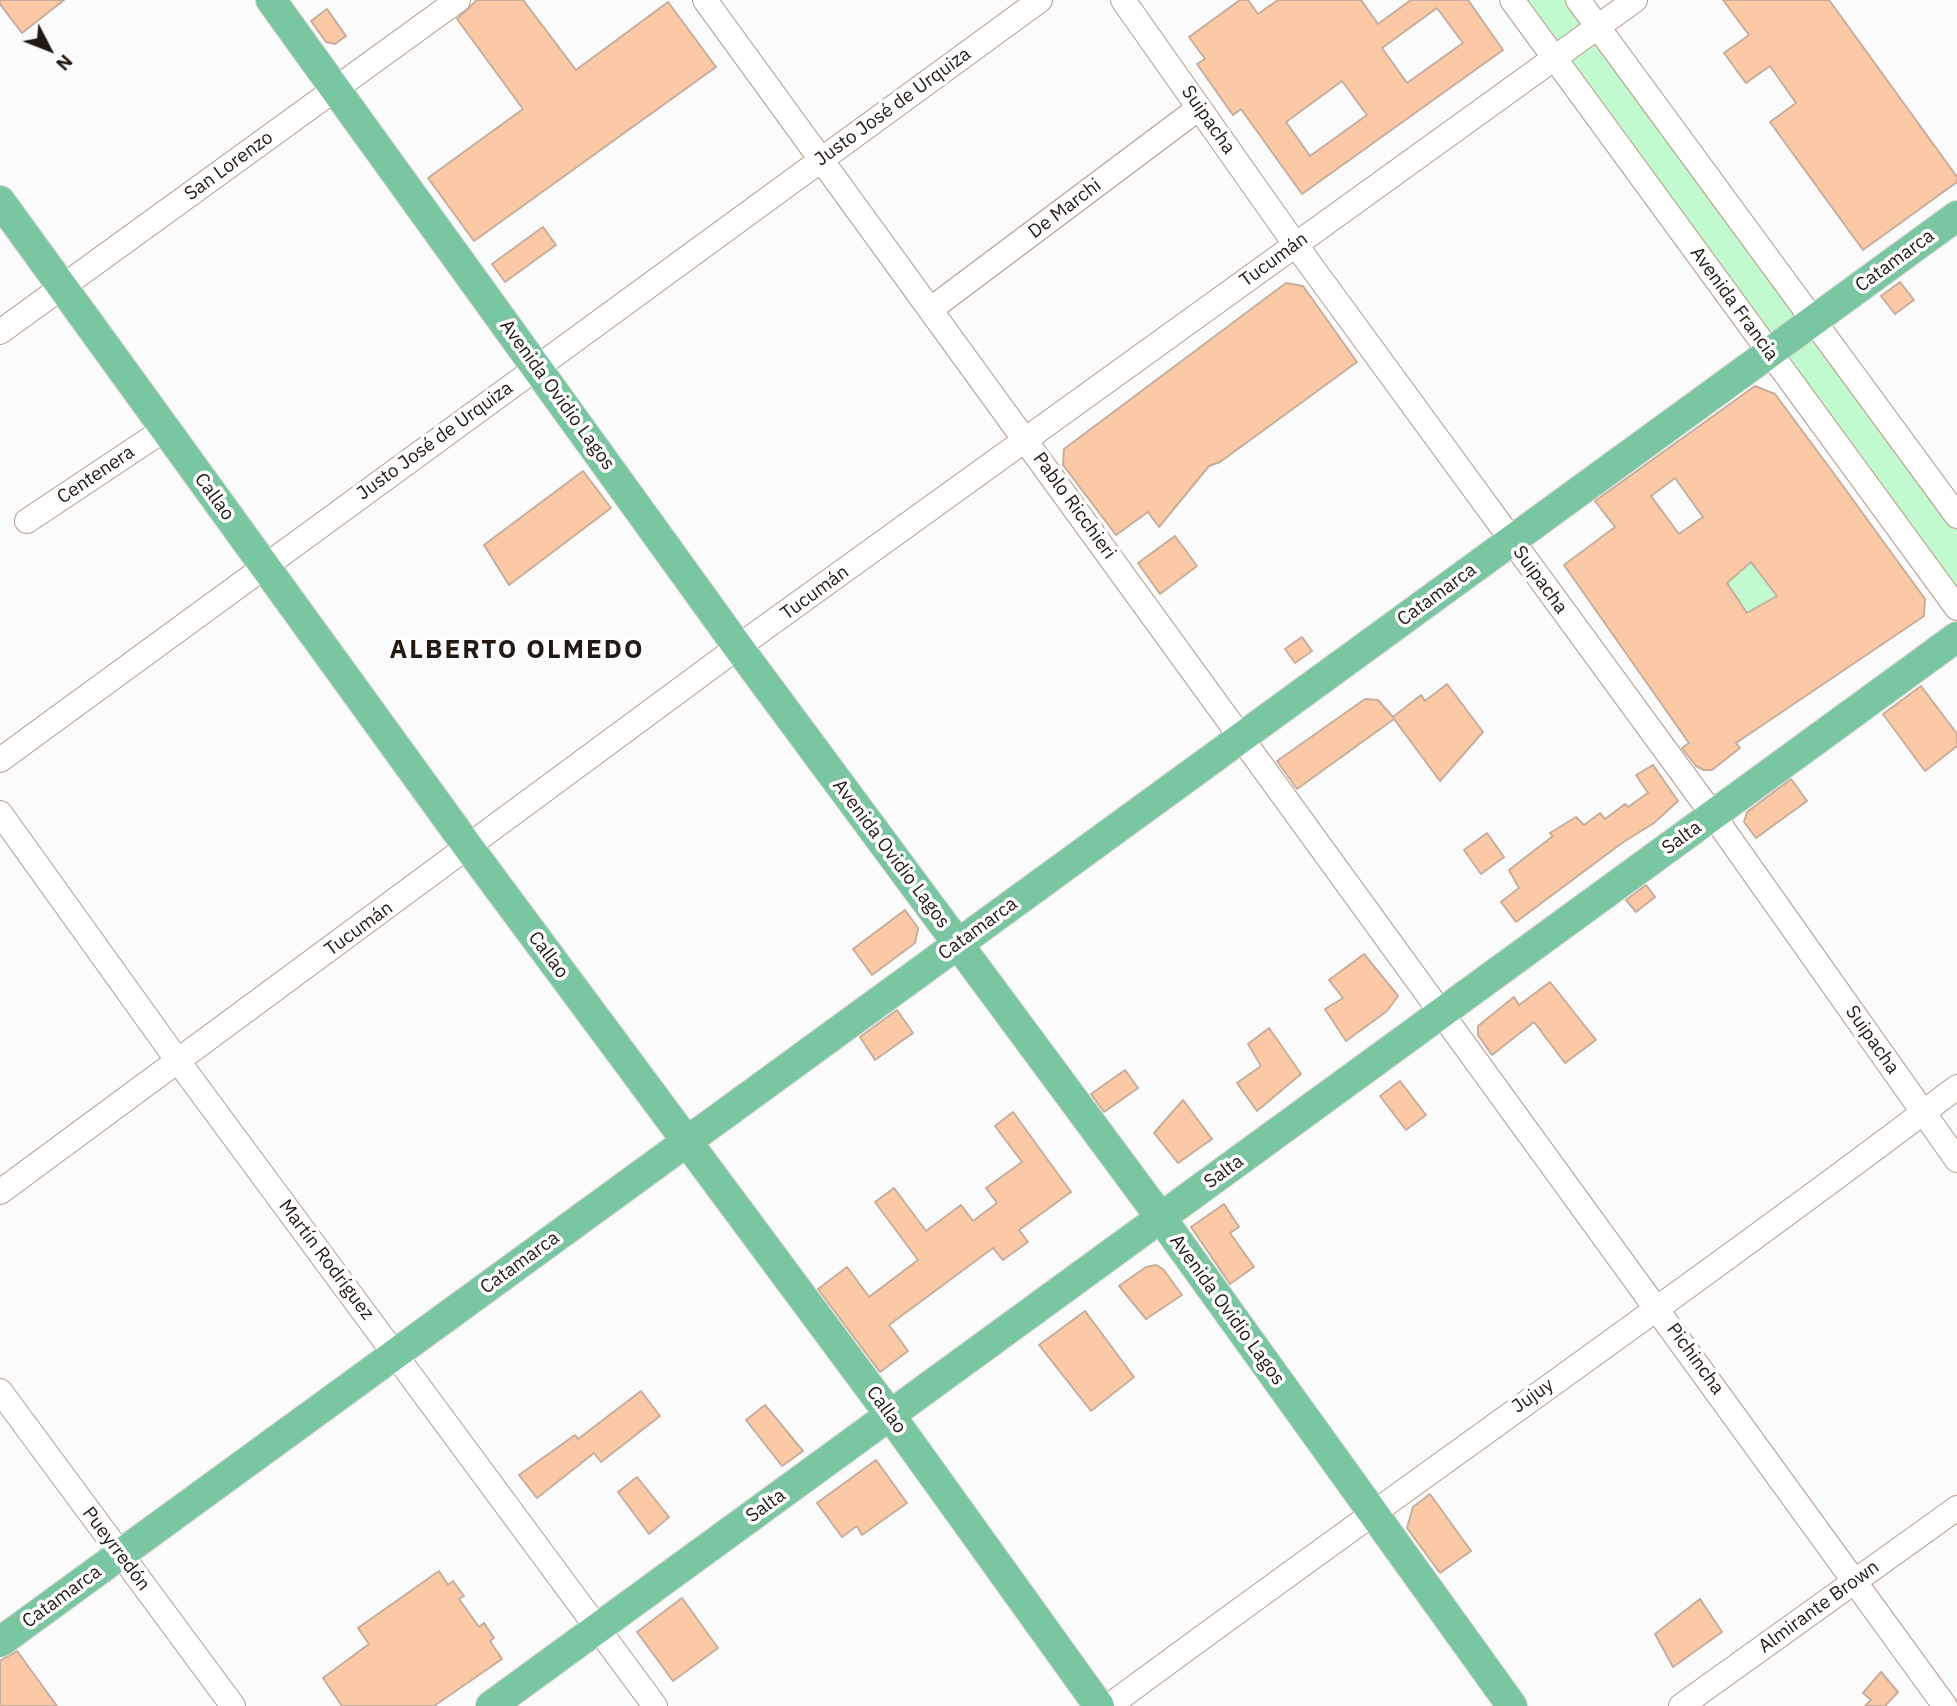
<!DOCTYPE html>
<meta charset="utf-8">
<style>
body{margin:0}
#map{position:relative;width:1957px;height:1706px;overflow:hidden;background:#fbfbfb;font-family:"IBM Plex Sans",sans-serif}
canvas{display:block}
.north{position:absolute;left:14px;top:14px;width:70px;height:70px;-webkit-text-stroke:5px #fff;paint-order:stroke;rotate:132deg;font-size:19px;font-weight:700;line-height:28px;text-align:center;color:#221913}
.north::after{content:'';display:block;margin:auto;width:24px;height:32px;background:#221913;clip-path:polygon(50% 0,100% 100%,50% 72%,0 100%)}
</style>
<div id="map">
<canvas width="1957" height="1706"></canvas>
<div class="north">N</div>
</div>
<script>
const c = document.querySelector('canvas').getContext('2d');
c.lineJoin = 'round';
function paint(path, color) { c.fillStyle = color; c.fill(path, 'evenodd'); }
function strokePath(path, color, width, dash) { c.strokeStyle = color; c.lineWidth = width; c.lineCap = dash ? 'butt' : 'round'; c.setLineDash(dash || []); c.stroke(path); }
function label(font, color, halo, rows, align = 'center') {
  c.font = font + ' "IBM Plex Sans",sans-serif'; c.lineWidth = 7; c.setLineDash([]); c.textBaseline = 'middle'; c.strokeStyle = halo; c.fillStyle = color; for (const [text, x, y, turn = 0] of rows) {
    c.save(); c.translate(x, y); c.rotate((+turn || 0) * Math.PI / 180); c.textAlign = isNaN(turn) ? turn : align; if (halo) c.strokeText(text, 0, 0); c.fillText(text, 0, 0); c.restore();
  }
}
paint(new Path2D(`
 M1512 0H1578L1957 516V608Z
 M1751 562 1777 596 1747 613 1727 583Z`), '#c2facf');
const building = new Path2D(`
 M0 0H64L22 33 0 4Z
 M477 0H523L576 70 668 2 716 67 474 241 428 178 523 109 457 19Z
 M1240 0H1248L1258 14 1278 0H1361L1378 24 1411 0H1468L1503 50 1302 194 1241 109 1233 115 1197 64 1205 59 1189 37ZM1437 8 1463 43 1407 83 1382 48ZM1342 81 1367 115 1310 156 1286 122Z
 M1723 0H1829L1957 177V182L1863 250 1770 122 1796 103 1770 66 1746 83 1724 53 1749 35Z
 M327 9 346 36 335 44 326 42 311 21Z
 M543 227 556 245 505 282 492 264Z
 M1900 282 1914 300 1895 314 1881 296Z
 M1286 283 1303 286 1357 362 1220 462 1209 466 1159 527 1148 512 1116 535 1063 465 1064 449Z
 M1755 386 1775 394 1840 482 1925 599 1924 616 1736 743 1740 748 1712 770H1704L1696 766 1682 748 1689 743 1564 565 1615 527 1595 501ZM1675 478 1703 517 1679 534 1651 496ZM1751 562 1777 596 1747 613 1727 583Z
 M583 471 611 508 509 585 484 545Z
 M1175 536 1197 566 1160 594 1138 563Z
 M1302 637 1312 651 1295 663 1285 649Z
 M1447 684 1483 732 1440 781 1394 719 1297 789 1277 761 1365 699 1378 700 1393 717 1421 695 1425 701Z
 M1921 686 1957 734V746L1925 771 1883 714Z
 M1653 765 1678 801 1654 823 1622 843 1516 922 1501 902 1519 888 1509 870 1553 836 1550 833 1576 817 1584 825 1600 813 1605 819 1625 804 1628 807 1648 793 1636 775Z
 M1791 779 1807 801 1756 838 1744 822 1747 812Z
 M1487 833 1504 857 1481 874 1464 850Z
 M1646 885 1655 897 1636 912 1626 900Z
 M905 910 918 928 915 943 872 975 853 949Z
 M1364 954 1398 996 1387 1011 1346 1041 1325 1009 1343 998 1329 980Z
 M1550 982 1596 1040 1565 1063 1534 1022 1492 1055 1478 1035V1026L1514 997 1519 1005Z
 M897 1010 913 1033 875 1060 860 1037Z
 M1269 1028 1301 1074 1257 1111 1237 1083 1261 1066 1248 1044Z
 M1125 1070 1138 1088 1104 1112 1091 1094Z
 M1400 1081 1426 1115 1406 1130 1380 1096Z
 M1183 1100 1212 1139 1178 1163 1154 1133Z
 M1013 1112 1071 1192 1019 1230 1028 1242 1003 1260 993 1248 889 1325 908 1351 880 1372 818 1289 847 1267 869 1297 918 1260 875 1202 894 1188 926 1231 961 1205 973 1221 997 1203 986 1188 1022 1162 995 1126Z
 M1224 1204 1239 1227 1230 1233 1254 1267 1230 1284 1191 1227Z
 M1156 1265 1163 1269 1182 1295 1146 1319 1119 1286 1146 1267Z
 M1085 1311 1134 1377 1091 1411 1039 1345Z
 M641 1391 660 1416 601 1462 594 1453 537 1498 519 1475 575 1435 578 1439Z
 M765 1405 803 1451 782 1466 746 1420Z
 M876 1460 907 1503 862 1535 857 1526 842 1537 817 1503Z
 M637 1477 669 1517 649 1534 618 1492Z
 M1430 1494 1471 1551 1440 1573 1407 1528 1413 1507Z
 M439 1571 448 1585 453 1581 464 1596 459 1599 479 1627 484 1623 494 1638 490 1641 502 1659 434 1706H342L323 1678 369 1644 358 1628Z
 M682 1598 718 1648 673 1681 637 1632Z
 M1700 1599 1722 1632 1673 1667 1655 1634Z
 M17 1651 57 1706H0V1661Z
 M1881 1672 1898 1692 1885 1706H1865L1871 1700 1863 1693Z`);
paint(building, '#fcc9a7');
strokePath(building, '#c7ad9c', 2);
const minor = new Path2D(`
 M705 0 1945 1706
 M1123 0 1295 244 1713 815 1957 1160
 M1512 0 1957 608
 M1578 0 1957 516
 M931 309 1199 108
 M0 332 458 0
 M27 521 165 429
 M0 760 1040 0
 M0 813 178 1061 655 1706
 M0 1192 738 647 1635 0
 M0 1391 233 1706
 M1109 1706C1390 1498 1678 1298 1957 1087
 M1681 1706 1957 1508`);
const major = new Path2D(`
 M271 0 738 647 1161 1218 1512 1706
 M0 201 469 848 890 1415 1099 1706
 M0 1642 1957 216
 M491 1706 1957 637`);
strokePath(minor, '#b49b8a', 26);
strokePath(major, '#d7d6d5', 32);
strokePath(minor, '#fff', 24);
strokePath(major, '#79c6a1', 30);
label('19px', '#221913', '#fff', [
 ["Justo José de Urquiza",893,107,-36],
 ["Suipacha",1208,120,55],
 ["San Lorenzo",229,166,-36],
 ["De Marchi",1065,209,-37],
 ["Tucumán",1274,260,-36],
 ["Catamarca",1895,261,-36],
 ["Avenida Francia",1734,304,54],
 ["Avenida Ovidio Lagos",557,395,54],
 ["Justo José de Urquiza",435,441,-36],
 ["Centenera",96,475,-34],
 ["Callao",214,497,54],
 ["Pablo Ricchieri",1074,506,54],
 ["Suipacha",1540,580,54],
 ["Tucumán",815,593,-36],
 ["Catamarca",1437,595,-36],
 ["Salta",1682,838,-36],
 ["Avenida Ovidio Lagos",891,854,53],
 ["Tucumán",359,929,-36],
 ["Catamarca",978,929,-36],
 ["Callao",548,955,53],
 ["Suipacha",1872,1040,55],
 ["Salta",1224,1172,-36],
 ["Martín Rodríguez",326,1260,53],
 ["Catamarca",520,1263,-36],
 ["Avenida Ovidio Lagos",1227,1310,54],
 ["Pichincha",1695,1359,54],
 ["Jujuy",1533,1396,-35],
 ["Callao",886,1410,54],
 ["Salta",766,1506,-36],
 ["Pueyrredón",116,1549,53],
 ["Catamarca",62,1597,-36],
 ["Almirante Brown",1819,1607,-36]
]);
c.letterSpacing = '2px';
label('bold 26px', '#221913', '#fff', [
 ["ALBERTO OLMEDO",517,650]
]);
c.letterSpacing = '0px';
</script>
